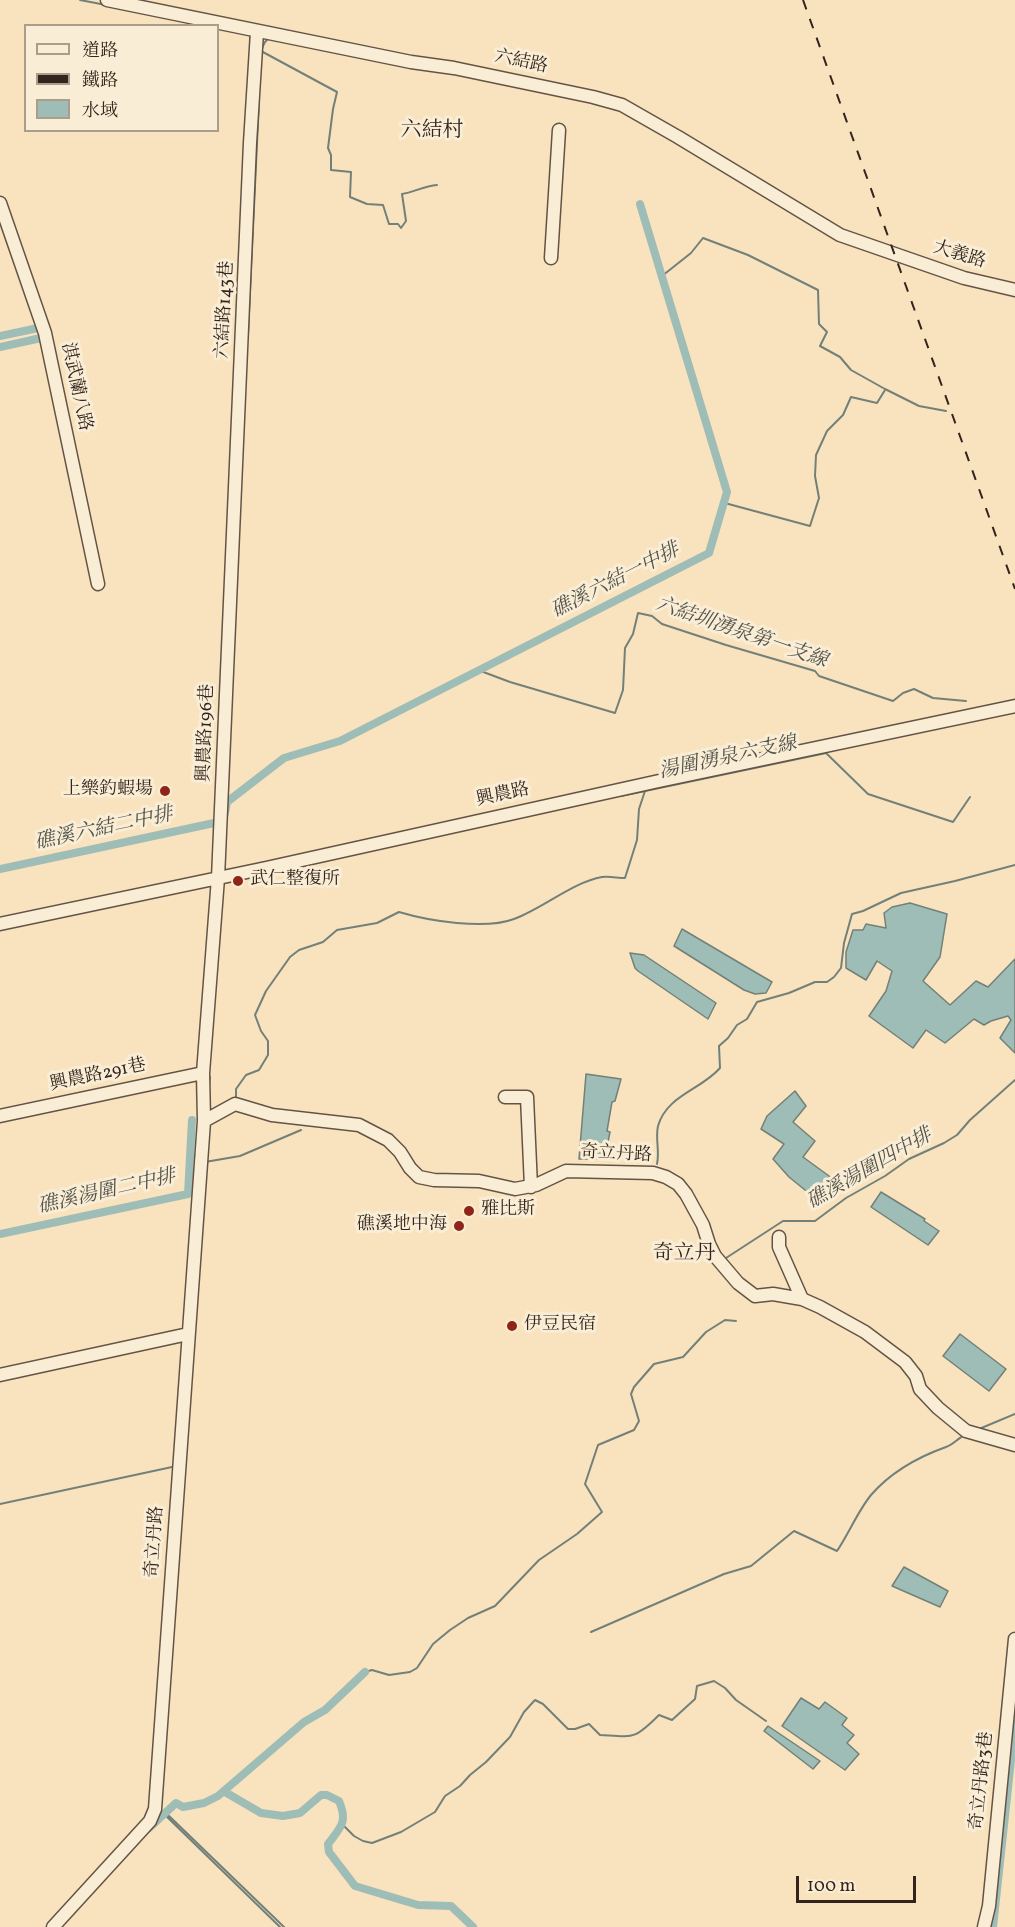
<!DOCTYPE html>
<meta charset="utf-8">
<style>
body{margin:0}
#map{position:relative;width:1015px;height:1927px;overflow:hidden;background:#f8e3be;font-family:Vollkorn,"Noto Serif TC",serif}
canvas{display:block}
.legend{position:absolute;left:24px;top:24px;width:195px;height:108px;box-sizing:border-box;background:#faedd5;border:2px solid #aa9d8b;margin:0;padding:8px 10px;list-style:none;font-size:18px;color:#33251d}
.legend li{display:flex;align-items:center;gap:12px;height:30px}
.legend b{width:30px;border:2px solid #aa9d8b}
.scale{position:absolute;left:796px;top:1876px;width:120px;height:27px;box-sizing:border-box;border:3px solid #33251d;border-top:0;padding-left:8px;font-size:18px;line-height:21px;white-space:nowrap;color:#33251d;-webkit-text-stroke:4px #faedd5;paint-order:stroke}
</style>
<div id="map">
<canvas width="1015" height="1927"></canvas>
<ul class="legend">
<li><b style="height:8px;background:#faedd5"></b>道路</li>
<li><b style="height:8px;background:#33251d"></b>鐵路</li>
<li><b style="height:16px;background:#9ebdb6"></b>水域</li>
</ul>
<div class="scale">100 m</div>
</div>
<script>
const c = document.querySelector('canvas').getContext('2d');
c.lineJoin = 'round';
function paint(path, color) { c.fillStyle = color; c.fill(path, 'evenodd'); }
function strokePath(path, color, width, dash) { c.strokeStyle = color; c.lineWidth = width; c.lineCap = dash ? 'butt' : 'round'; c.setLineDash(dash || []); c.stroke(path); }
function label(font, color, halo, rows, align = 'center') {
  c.font = font + ' Vollkorn,"Noto Serif TC",serif'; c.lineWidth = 6; c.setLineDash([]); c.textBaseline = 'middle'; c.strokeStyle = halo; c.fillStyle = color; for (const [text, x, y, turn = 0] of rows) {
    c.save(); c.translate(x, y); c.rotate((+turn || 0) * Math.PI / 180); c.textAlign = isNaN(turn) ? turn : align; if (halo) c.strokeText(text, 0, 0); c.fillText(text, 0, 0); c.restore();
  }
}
const water = new Path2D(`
 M910 903 947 914 940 957 923 981 950 1005 976 981 988 987 1015 959V1053L1000 1038 1011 1020 1008 1016 991 1021 984 1025 974 1019 945 1043 926 1030 913 1048 869 1016 886 991 892 971 877 961 866 980 846 968V952L853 930H863L866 924 886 928 884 913 892 907Z
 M682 929 772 982 766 993 755 994 744 990 674 946Z
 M630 953 644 955 716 1003 708 1019 638 971 635 968Z
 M586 1074 621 1079 615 1101 612 1102 607 1131 610 1132 607 1147 601 1149 600 1159H579Z
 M795 1091 806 1106 793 1122 815 1141 803 1157 840 1184 821 1203 789 1177 773 1159 784 1144 761 1129 767 1116Z
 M881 1192 925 1219 924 1221 939 1231 928 1245 871 1207Z
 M960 1334 1006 1369 989 1391 943 1356Z
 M904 1567 948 1591 940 1607 892 1586Z
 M801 1698 819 1709 825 1702 847 1718 842 1725 854 1735 847 1743 859 1754 845 1770 782 1726Z
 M768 1726 820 1761 813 1769 764 1731Z`);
paint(water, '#9ebdb6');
strokePath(water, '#738079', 1.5);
strokePath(new Path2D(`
 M80 0 106 5
 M221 29 250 35V48
 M261 50 265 42 269 38
 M261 51 337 92 333 109 328 148 331 155V170L351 172 350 197 367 204 383 205 389 224H398L401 228 406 221 402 194C414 192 424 186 437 185
 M662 276 691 253 703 238 748 255 818 290 819 324 827 332 820 346 840 357 851 370 885 389 919 406 946 411
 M248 335 259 101
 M721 502 810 526 819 498 815 476 816 455 827 431 843 415 851 397 877 403 885 390
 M478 670 510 682 615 713 623 690 625 648 633 634 638 613 652 616 662 624 726 645 815 671 819 676 893 701 903 693 914 689 933 698 966 701
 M621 796 645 791
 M209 1084 210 1077
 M236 1098V1089L246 1075 259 1070 268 1055V1041L261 1031 255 1015 266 991 290 957 299 950 323 942 337 930 377 923 399 912C429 921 485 930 514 919 542 909 573 882 602 877 609 876 618 878 625 878L637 840 639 809 645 791 826 753 868 794 953 822 970 797
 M205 1162 240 1156 301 1130
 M657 1164C660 1151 655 1138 658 1126 667 1095 701 1090 720 1068L719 1046 728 1038 737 1025 747 1019 757 1002 789 993 815 982H827L834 977 841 968 844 943 852 914 863 911 901 893 955 881 1015 865
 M726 1258 783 1221H815L846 1198 885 1176 909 1159 944 1143 957 1135 970 1120 1015 1080
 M979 1429 1015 1414
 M0 1504 172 1467
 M591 1632 724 1574 751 1566 794 1531 837 1551C849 1533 858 1511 871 1495 891 1472 918 1457 946 1447 953 1445 958 1438 965 1435
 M365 1672 372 1670 389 1675 410 1672 417 1668 433 1644 450 1630 468 1618 495 1606 539 1560 577 1534 602 1512 585 1484 598 1445 634 1430 639 1421 631 1394 634 1387 654 1364 683 1357 706 1332 725 1320 736 1321
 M163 1813 167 1814 284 1927
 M163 1813 280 1927
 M343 1825 354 1836 363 1841 372 1843 401 1832 435 1812 445 1796 460 1786 470 1775 486 1762 510 1737 524 1712 535 1700 543 1704 568 1729H575L589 1724 600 1735C634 1737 634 1740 659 1715L672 1720 695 1699 697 1686 714 1681 725 1688 736 1700 766 1721`), '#738079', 2);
strokePath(new Path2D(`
 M0 336 38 328
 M0 347 41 338
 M225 813 227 802 284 758 340 741 709 553 727 492 640 204
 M0 869 214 823
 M0 1234 188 1194 192 1120
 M225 1792 261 1813 283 1816 300 1813 321 1795H327L339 1801C348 1822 341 1827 328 1844L329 1852 355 1886 418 1905 451 1906 473 1927
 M149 1828 176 1803 183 1807 204 1803 218 1796 304 1722 325 1710 365 1672
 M993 1927 1015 1723`), '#9ebdb6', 8);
const minor = new Path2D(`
 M107 0 411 62 454 68 593 97 622 105 678 137 840 235 964 278 1015 290
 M0 203 45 333 98 584
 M551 258 559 130
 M0 924 266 868 659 781 1015 706
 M505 1097H527L531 1187
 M0 1116 203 1073
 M204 1121 235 1104 272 1115 359 1125 388 1140 400 1152 410 1168 419 1177 434 1180 479 1181 515 1189 536 1185 566 1171 653 1173 666 1177 678 1184 686 1194 703 1225 709 1244 715 1256 738 1283 755 1296 773 1294 802 1299 820 1307 865 1332 905 1362 916 1376 920 1389 938 1408 966 1431 1015 1445
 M779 1237V1247L802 1299
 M0 1375 188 1334
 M53 1927 150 1821 155 1809 204 1121 203 1073 218 878 250 143 257 32
 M984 1927 989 1906 1015 1639`);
strokePath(minor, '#645445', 15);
strokePath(minor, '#faedd5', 12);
strokePath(new Path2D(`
 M803 0 1015 589`), '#33251d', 2, [10, 10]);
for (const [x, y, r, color] of [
 [165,791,6,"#8f2418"],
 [238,881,6,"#8f2418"],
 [469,1211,6,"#8f2418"],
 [459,1226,6,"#8f2418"],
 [512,1326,6,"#8f2418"]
]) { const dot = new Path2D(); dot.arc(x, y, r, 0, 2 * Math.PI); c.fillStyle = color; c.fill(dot); strokePath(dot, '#faedd5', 2); }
label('18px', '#33251d', '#faedd5', [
 ["六結路",521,63,12],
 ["大義路",959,256,17],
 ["六結路143巷",226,310,-87],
 ["淇武蘭八路",75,387,78],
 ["興農路196巷",207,733,-88],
 ["興農路",503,796,-12],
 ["興農路291巷",98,1076,-12],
 ["奇立丹路",616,1155,3],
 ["奇立丹路",156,1542,-86],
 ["奇立丹路3巷",983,1781,-84]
]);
label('18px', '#33251d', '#faedd5', [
 ["上樂釣蝦場",153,791,"right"],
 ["武仁整復所",250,881],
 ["雅比斯",481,1211],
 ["礁溪地中海",447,1226,"right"],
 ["伊豆民宿",524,1326]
], 'left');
label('italic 20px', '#53534b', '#faedd5', [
 ["礁溪六結一中排",616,582,-27],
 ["六結圳湧泉第一支線",741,634,19],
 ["湯圍湧泉六支線",728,759,-12],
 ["礁溪六結二中排",104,830,-12],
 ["礁溪湯圍四中排",870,1170,-30],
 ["礁溪湯圍二中排",107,1193,-13]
]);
label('21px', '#33251d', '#faedd5', [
 ["六結村",432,132],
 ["奇立丹",684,1255]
]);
</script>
